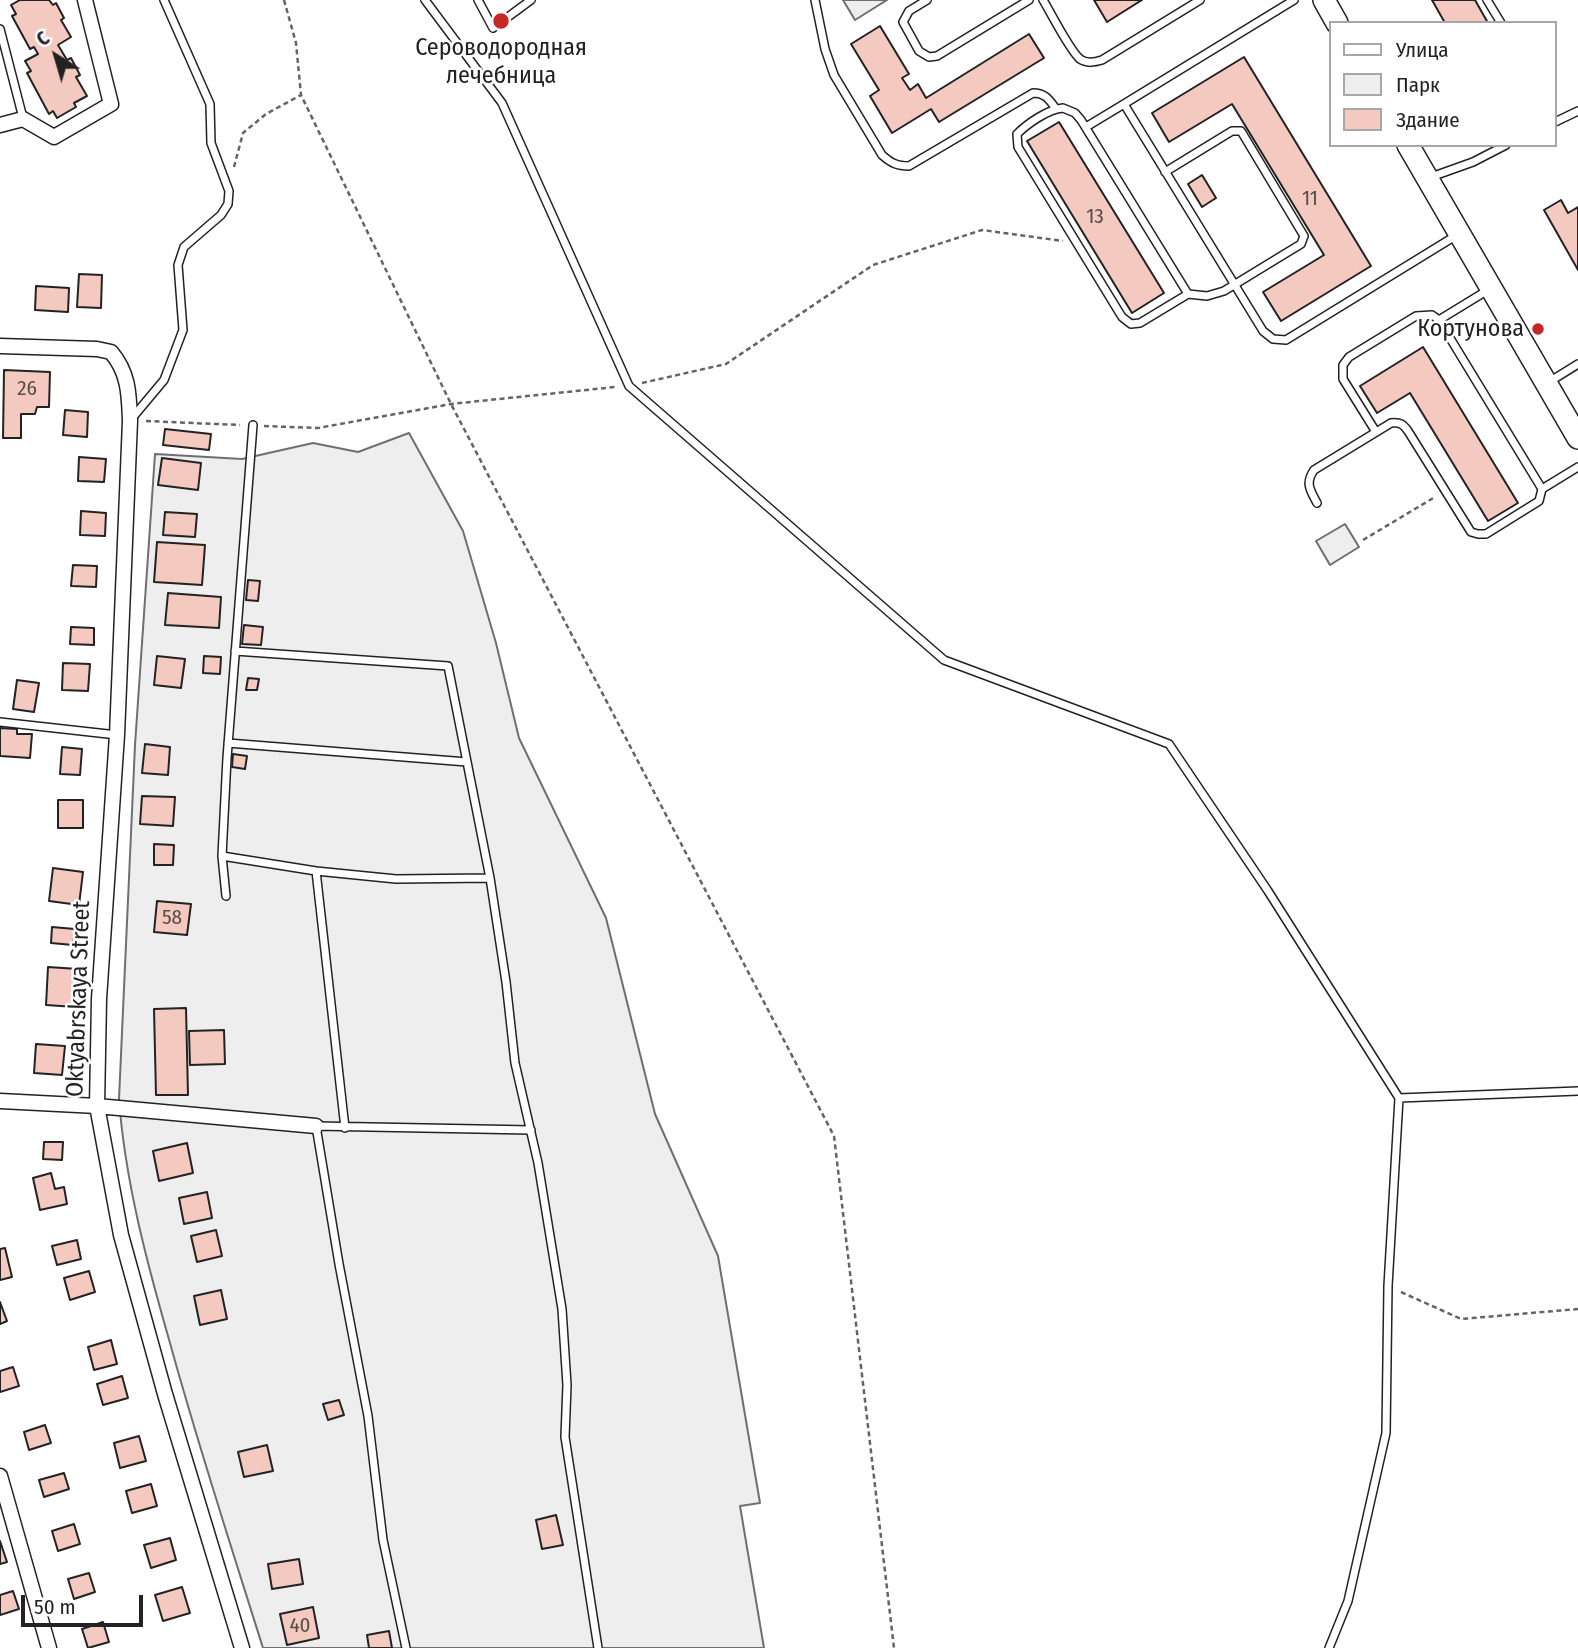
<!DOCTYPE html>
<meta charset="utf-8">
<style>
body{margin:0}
#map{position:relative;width:1578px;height:1648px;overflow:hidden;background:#fff;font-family:"Fira Sans Condensed",sans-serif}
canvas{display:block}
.legend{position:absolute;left:1329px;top:21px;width:228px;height:126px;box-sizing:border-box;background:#fff;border:2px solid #a7a7a7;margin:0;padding:9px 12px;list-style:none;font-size:21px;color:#222}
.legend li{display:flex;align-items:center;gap:14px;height:35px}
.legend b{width:35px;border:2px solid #a7a7a7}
.north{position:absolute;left:21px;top:21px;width:70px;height:70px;-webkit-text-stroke:5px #fff;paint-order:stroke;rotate:323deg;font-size:19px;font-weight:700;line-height:28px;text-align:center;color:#222}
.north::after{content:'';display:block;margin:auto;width:24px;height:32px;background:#222;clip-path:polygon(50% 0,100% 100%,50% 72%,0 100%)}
.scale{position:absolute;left:21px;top:1595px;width:122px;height:32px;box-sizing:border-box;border:4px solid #222;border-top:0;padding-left:9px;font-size:21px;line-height:24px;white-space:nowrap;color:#222;-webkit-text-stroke:5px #fff;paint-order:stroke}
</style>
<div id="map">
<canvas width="1578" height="1648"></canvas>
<ul class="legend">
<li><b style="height:9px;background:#fff"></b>Улица</li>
<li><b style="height:19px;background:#eee"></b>Парк</li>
<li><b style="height:19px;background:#f3c9c0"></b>Здание</li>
</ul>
<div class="north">С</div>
<div class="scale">50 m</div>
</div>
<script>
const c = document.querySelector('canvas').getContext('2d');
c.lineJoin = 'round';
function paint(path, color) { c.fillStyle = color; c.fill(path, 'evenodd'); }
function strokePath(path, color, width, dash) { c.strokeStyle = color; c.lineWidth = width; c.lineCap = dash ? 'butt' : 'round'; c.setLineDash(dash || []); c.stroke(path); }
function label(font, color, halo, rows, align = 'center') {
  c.font = font + ' "Fira Sans Condensed",sans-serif'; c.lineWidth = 5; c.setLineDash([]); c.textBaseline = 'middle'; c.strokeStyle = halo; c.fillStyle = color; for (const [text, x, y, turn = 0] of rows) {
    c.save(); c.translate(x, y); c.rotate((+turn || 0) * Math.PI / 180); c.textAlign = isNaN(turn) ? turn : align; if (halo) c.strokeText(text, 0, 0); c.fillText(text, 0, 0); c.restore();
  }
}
const green = new Path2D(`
 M843 0H887L855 20Z
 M409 433 463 531 496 643 519 738 606 918 655 1114 718 1256 760 1503 740 1506 764 1648H263C231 1546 198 1445 170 1343 147 1263 125 1181 119 1099L135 745 155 454 242 459 313 443 358 452Z
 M1345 524 1359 547 1330 565 1316 541Z`);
paint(green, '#eee');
strokePath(green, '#6f6f6f', 2);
const building = new Path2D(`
 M20 0H49L53 5 56 3 64 18 61 20 71 37 58 45 67 60 71 58 80 75 76 77 87 96 74 103 76 107 57 118 53 111 49 114 27 73 31 71 25 61 38 54 34 47 30 49 12 16 16 14 11 5Z
 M1094 0H1142L1107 22Z
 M1432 0H1475L1488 23H1445Z
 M880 26 909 74 902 78 910 90 918 84 926 98 1029 34 1044 58 939 122 931 109 892 133 870 96 879 90 851 44Z
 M1244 57 1371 266 1281 321 1263 292 1324 255 1232 104 1169 142 1152 113Z
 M1059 122 1164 293 1132 313 1027 141Z
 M1202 175 1216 198 1202 207 1188 184Z
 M1561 200 1568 213 1578 207V270L1544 210Z
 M79 274 102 275 101 308 77 307Z
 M36 286 69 288 68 312 35 310Z
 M1423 347 1518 503 1488 521 1410 393 1377 413 1360 386Z
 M4 370 50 372 49 407H37L35 414H21V438H3Z
 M65 410 88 412 87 437 63 435Z
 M165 429 211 434 209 450 163 445Z
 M79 457 106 459 104 482 78 481Z
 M162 458 201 463 198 490 158 485Z
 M81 511 106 513 105 536 80 535Z
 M165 512 197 514 195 537 163 535Z
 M157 542 205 545 202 585 154 582Z
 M73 565 97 566 96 587 71 586Z
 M248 580 260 581 258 601 246 600Z
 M168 593 221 597 219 628 165 625Z
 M244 625 263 627 261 645 242 644Z
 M71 627 94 628V645L70 644Z
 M157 656 185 659 181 688 154 685Z
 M204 656 221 657 220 674 203 673Z
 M63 663 90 664 88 691 62 690Z
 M248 678 259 679 257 690H246Z
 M17 680 39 683 34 712 13 709Z
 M0 728 17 729V734H32L30 758 0 756Z
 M145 744 170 747 168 775 142 773Z
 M62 747 82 749 80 775 60 774Z
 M233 754 247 756 245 769 232 767Z
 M142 796 175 797 173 826 140 824Z
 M58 800H83V828H58Z
 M154 844 174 845 173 865H154Z
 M53 868 83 872 79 905 49 901Z
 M157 901 191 904 187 935 154 932Z
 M52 927 75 929 73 945 51 943Z
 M48 967 78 969 75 1007 46 1005Z
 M186 1008 188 1095H156L154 1009Z
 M224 1030 225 1064 190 1065 189 1031Z
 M36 1044 65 1046 62 1075 34 1073Z
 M44 1142H63L62 1160 43 1159Z
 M187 1143 193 1173 159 1181 153 1151Z
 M51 1173 55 1189 64 1187 67 1204 40 1210 33 1178Z
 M207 1192 212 1218 184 1224 179 1198Z
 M216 1230 222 1256 197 1262 191 1236Z
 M77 1240 81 1259 57 1265 52 1246Z
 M5 1248 12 1277 0 1280V1249Z
 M89 1271 95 1292 70 1300 64 1278Z
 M221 1290 227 1319 200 1325 194 1296Z
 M0 1302 7 1321 0 1324Z
 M111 1340 117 1364 94 1370 88 1347Z
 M13 1367 19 1386 0 1392V1371Z
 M122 1376 128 1398 103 1405 97 1384Z
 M339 1400 344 1415 328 1420 323 1404Z
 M45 1425 51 1443 29 1450 24 1432Z
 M139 1436 146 1461 120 1468 114 1443Z
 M267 1445 273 1471 244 1477 238 1452Z
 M64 1473 69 1489 44 1497 39 1480Z
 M151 1484 157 1506 132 1513 126 1491Z
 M556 1515 563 1545 542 1549 536 1520Z
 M74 1524 80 1544 58 1551 52 1531Z
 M170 1538 176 1560 151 1568 144 1545Z
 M0 1541 7 1562 0 1564Z
 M299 1559 303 1584 272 1589 268 1564Z
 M89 1573 95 1592 74 1599 68 1579Z
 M182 1587 190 1613 163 1621 155 1595Z
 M13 1591 19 1609 0 1615V1595Z
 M313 1607 319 1638 287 1645 280 1614Z
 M103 1622 109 1642 88 1648 82 1629Z
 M389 1631 392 1648H369L367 1635Z`);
paint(building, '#f3c9c0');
strokePath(building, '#222', 2);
const service = new Path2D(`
 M425 0 502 103 629 386 944 660 1169 744 1268 891 1399 1098 1388 1286 1386 1433 1348 1601 1329 1648
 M478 0 493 28 531 0
 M815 0 825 49 834 75 882 155C891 163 897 166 909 166L1033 93C1045 93 1049 99 1056 109
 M927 0 909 11 903 22 919 51 929 57 937 56 1029 0
 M1043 0C1051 13 1070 51 1080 59 1087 64 1095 62 1102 60L1200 0
 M1294 0 1124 104 1263 331 1273 339 1286 340 1457 235
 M1487 0 1501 23
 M0 29 23 118
 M1063 108 1075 113 1081 120 1188 294 1140 323 1131 324 1122 317 1018 147 1017 134C1027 124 1048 109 1063 108Z
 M1555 122 1578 111
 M1086 127 1124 104
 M1165 172 1232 131H1241L1304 236 1301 244 1224 291 1207 296 1188 294
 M1431 177 1473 162 1506 145
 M1549 382 1578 364
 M133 417 164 380 183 330 178 265 184 247 221 215 228 204 229 191 211 143 210 104 164 0
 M1376 432 1343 379V365L1349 357 1416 316 1432 315 1439 320
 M1542 489 1578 467
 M1317 503C1310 490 1305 483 1314 470L1391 423C1400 422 1403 424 1408 431L1471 532 1478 534H1486L1539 501 1542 489 1439 320 1488 290
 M235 651 448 666 490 878 506 982 515 1063 538 1163 562 1309 567 1385 565 1437 598 1648
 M0 722 117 735
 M228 743 467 762
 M222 856 316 871 396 879 490 878
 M316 871 345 1128
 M226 896 222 856 227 758 253 425
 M1399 1098 1578 1091
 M406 1648 383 1540 368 1416 339 1264 316 1126 531 1130`);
const minor = new Path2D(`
 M0 125 23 119 54 137 111 104 85 0
 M0 346 97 349 111 352C129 373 129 395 130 421L117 735 99 999 97 1106 121 1235 165 1394 242 1648
 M0 1101 97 1106 316 1126
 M0 1476 49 1648`);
const secondary = new Path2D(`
 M1324 0 1337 23
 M1408 145 1578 438`);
strokePath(service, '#222', 10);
strokePath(minor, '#222', 17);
strokePath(secondary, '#222', 24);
strokePath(new Path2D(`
 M284 0 296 43 301 95 451 404 834 1136 894 1648
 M234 167 243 133 266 114 301 95
 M642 383 726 364 873 265 982 230 1063 241
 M146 421 240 425
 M264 426 318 428 451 404 615 387
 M1363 540 1435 497
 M1401 1292 1461 1319 1578 1309`), '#646464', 2.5, [5, 3.5]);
strokePath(service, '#fff', 7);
strokePath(minor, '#fff', 14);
strokePath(secondary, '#fff', 21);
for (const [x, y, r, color] of [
 [501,21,9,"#c62828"],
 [1538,329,7,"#c62828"]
]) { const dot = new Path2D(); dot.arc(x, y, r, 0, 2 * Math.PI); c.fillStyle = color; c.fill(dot); strokePath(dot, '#fff', 2.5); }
label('21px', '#564c4a', null, [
 ["11",1310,199],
 ["13",1095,217],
 ["26",27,389],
 ["58",172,918],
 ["40",300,1626]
]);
label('24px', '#222', '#fff', [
 ["Сероводородная",501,48],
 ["лечебница",501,76],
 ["Кортунова",1524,329,"right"]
]);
label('24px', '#222', '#fff', [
 ["Oktyabrskaya Street",79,999,-88]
]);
</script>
